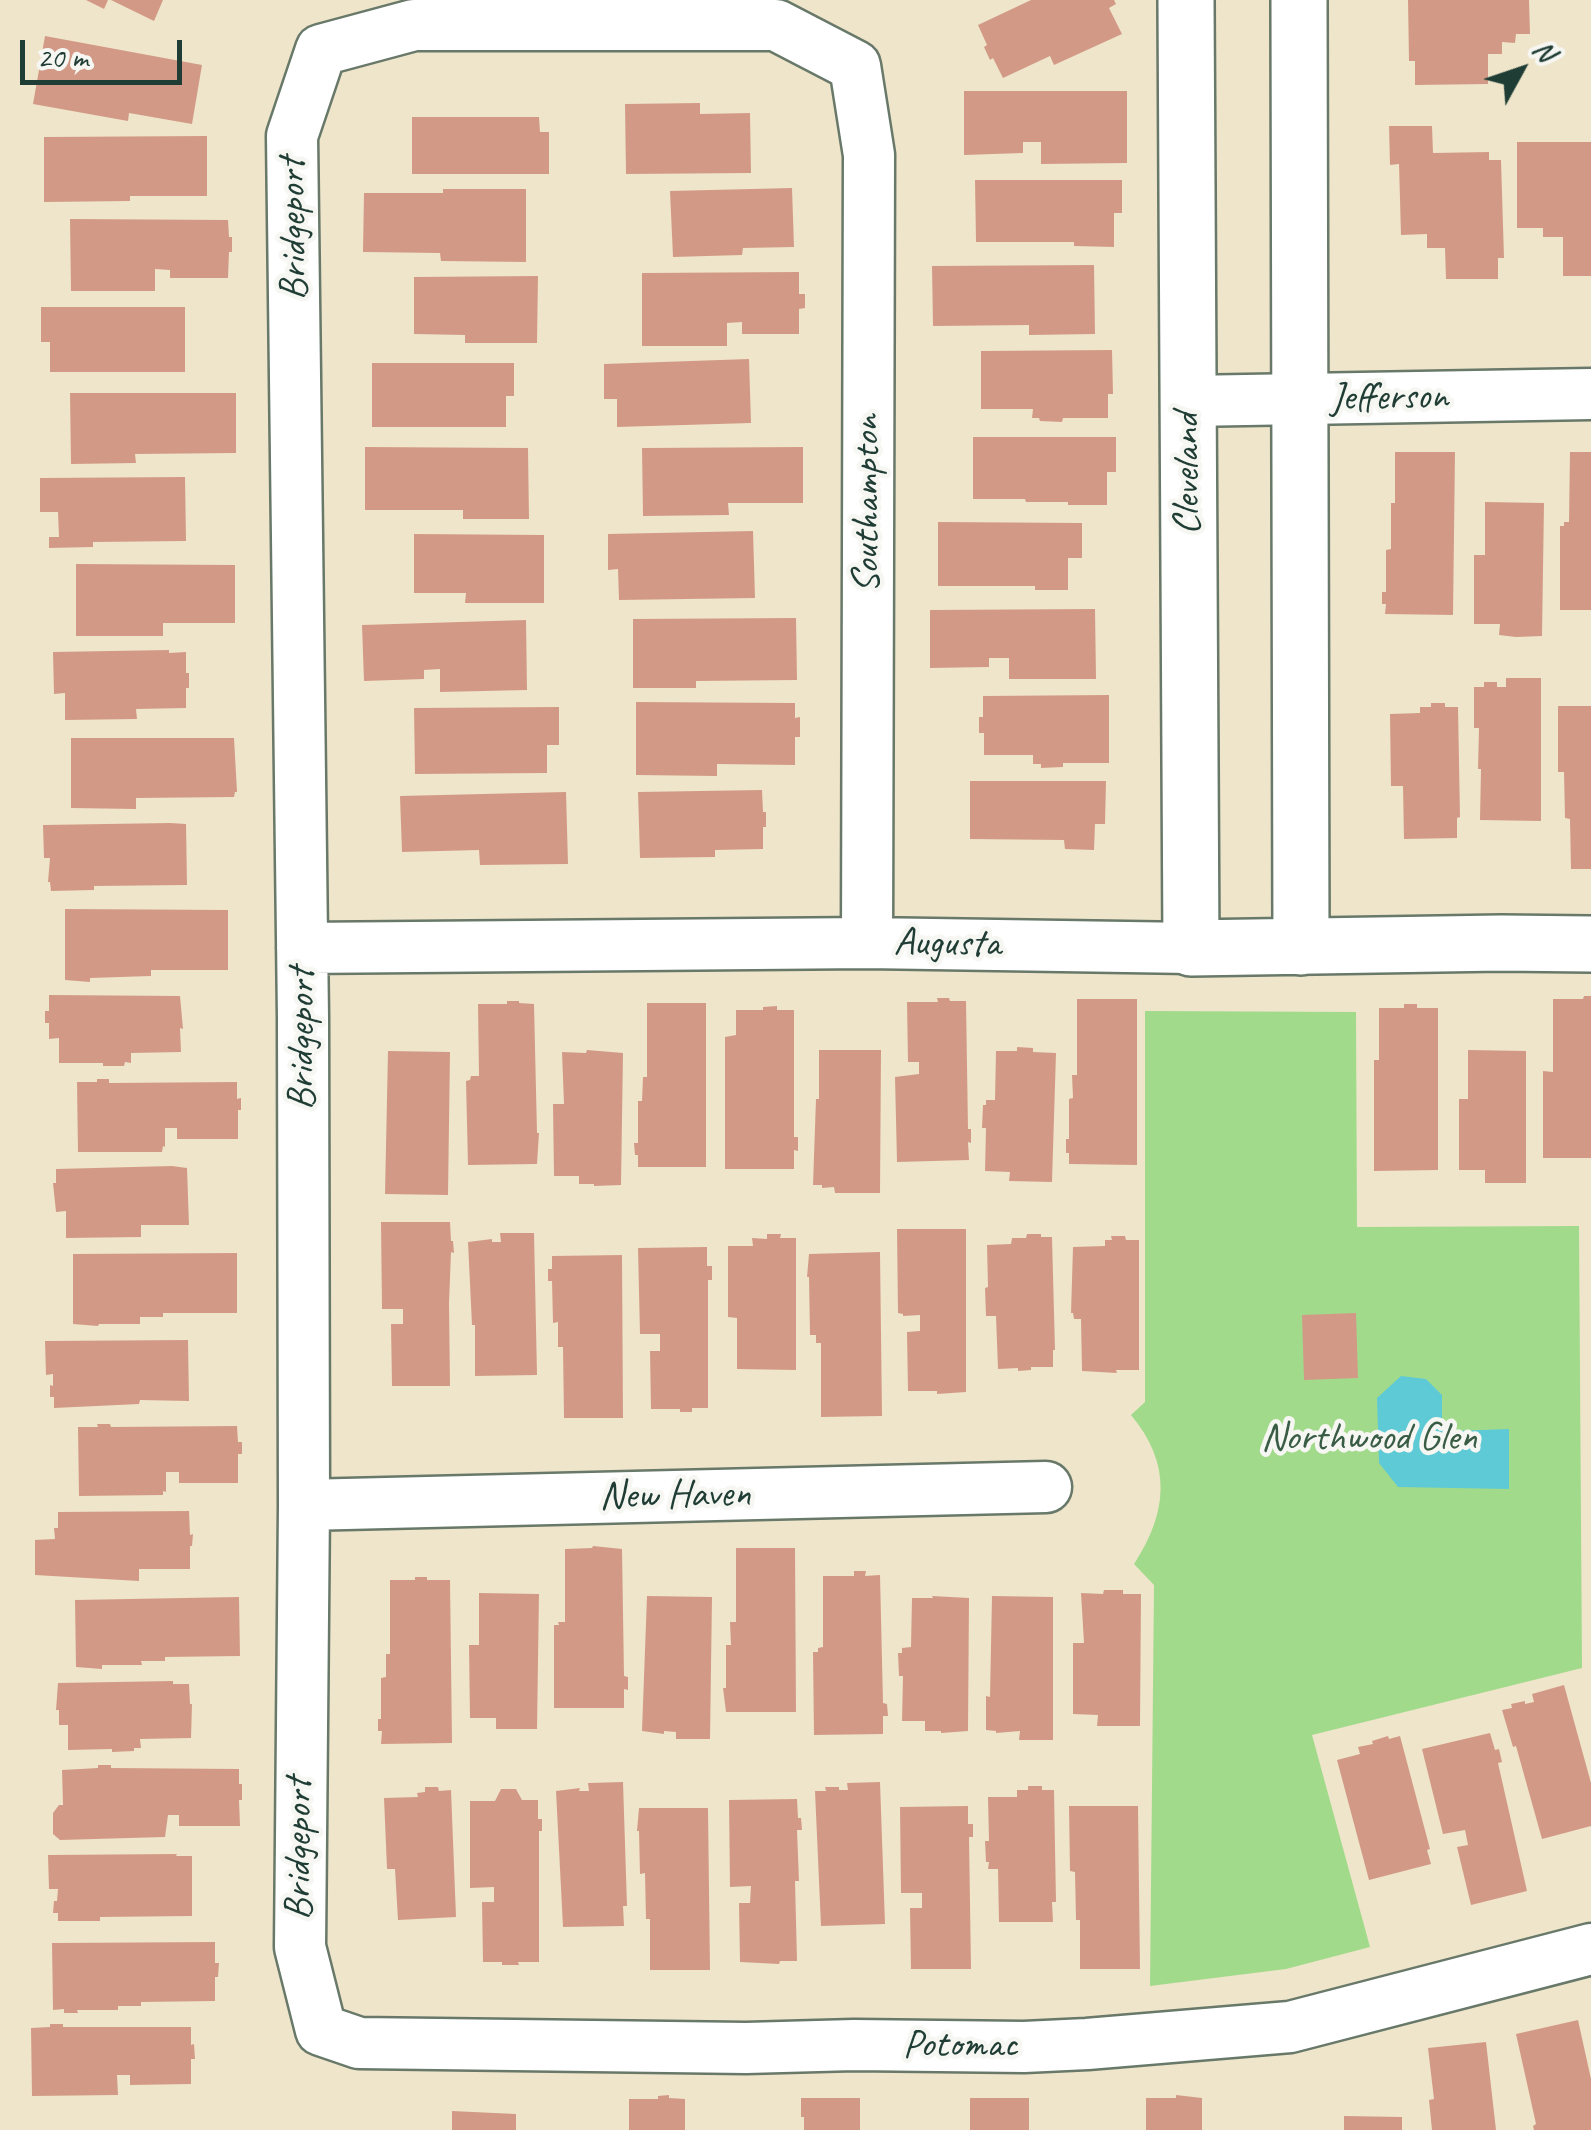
<!DOCTYPE html>
<style>
body{margin:0}
#map{position:relative;width:1591px;height:2130px;overflow:hidden;background:#efe5cb;font-family:Caveat,sans-serif}
canvas{display:block}
.north{position:absolute;left:1471px;top:20px;width:100px;height:100px;-webkit-text-stroke:8px #f6f6f2;paint-order:stroke;rotate:50deg;font-size:28px;font-weight:700;line-height:40px;text-align:center;color:#1f3d34}
.north::after{content:'';display:block;margin:auto;width:35px;height:45px;background:#1f3d34;clip-path:polygon(50% 0,100% 100%,50% 72%,0 100%)}
.scale{position:absolute;left:20px;top:40px;width:162px;height:45px;box-sizing:border-box;border:5px solid #1f3d34;border-top:0;padding-left:12px;font-size:30px;line-height:35px;white-space:nowrap;color:#1f3d34;-webkit-text-stroke:8px #f6f6f2;paint-order:stroke}
</style>
<div id="map">
<canvas width="1591" height="2130"></canvas>
<div class="north">N</div>
<div class="scale">20 m</div>
</div>
<script>
const c = document.querySelector('canvas').getContext('2d');
c.lineJoin = 'round';
function paint(path, color) { c.fillStyle = color; c.fill(path, 'evenodd'); }
function strokePath(path, color, width, dash) { c.strokeStyle = color; c.lineWidth = width; c.lineCap = dash ? 'butt' : 'round'; c.setLineDash(dash || []); c.stroke(path); }
function label(font, color, halo, rows, align = 'center') {
  c.font = font + ' Caveat,sans-serif'; c.lineWidth = 9; c.setLineDash([]); c.textBaseline = 'middle'; c.strokeStyle = halo; c.fillStyle = color; for (const [text, x, y, turn = 0] of rows) {
    c.save(); c.translate(x, y); c.rotate((+turn || 0) * Math.PI / 180); c.textAlign = isNaN(turn) ? turn : align; if (halo) c.strokeText(text, 0, 0); c.fillText(text, 0, 0); c.restore();
  }
}
paint(new Path2D(`
 M1145 1011 1356 1012 1357 1227 1579 1226 1582 1668 1312 1735 1370 1947 1286 1969 1150 1986 1154 1585 1134 1564C1168 1512 1172 1464 1131 1415L1145 1402Z`), '#a2da8b');
paint(new Path2D(`
 M1401 1376 1426 1379 1442 1395V1419L1454 1431 1509 1429V1489L1398 1487 1379 1463 1377 1398Z`), '#5ecad6');
paint(new Path2D(`
 M86 0H108L104 9Z
 M111 0H163L154 21Z
 M1031 0H1114L1116 4 1109 8 1122 34 1054 65 1050 56 1003 78 993 58 990 60 984 47 987 45 978 25Z
 M1408 0H1529L1530 34H1516L1515 43 1502 42V54H1488V84L1415 85V61H1409Z
 M45 36 202 65 192 124 129 113 128 121 33 104Z
 M964 91H1127V163L1041 164V142H1023V153L964 155Z
 M700 103V114L750 113 751 173 626 174 625 104Z
 M412 117H539L540 132H549V174H412Z
 M1389 126H1432L1433 153 1489 152V160H1501L1504 258H1498V279H1446L1445 248H1427V234L1401 235 1399 164 1390 165Z
 M207 136V196H130V201L44 202V137Z
 M1517 142H1591V276H1563V237H1543V228H1517Z
 M975 180H1122V213H1114V247L1074 246V242H976Z
 M792 188 794 247 743 248 742 255 673 257 670 191Z
 M443 189H526V262L441 261 440 253 363 252 364 193H443Z
 M70 219 228 220 229 237H232V252H229L228 278H170V270L155 269V291H71Z
 M1094 265 1095 334 1029 335V325L933 326 932 266Z
 M799 272V294H805V308L799 309V334H742V322L727 323V346H642V273Z
 M538 276 537 343H465V335L414 334V277Z
 M41 307H185V372H50V342H41Z
 M1112 350 1113 394H1108V418H1063L1062 422 1040 421 1039 418H1032L1033 409H981V351Z
 M749 359 751 423 617 427V399H604V364Z
 M372 363H514V396H506V427H372Z
 M70 393H236V453L135 454 136 463 71 464Z
 M973 437H1116V472H1107V505H1068V502H1026L1025 499H973Z
 M365 447 528 448 529 519H463V510H365Z
 M803 447V503H728L729 515 643 516 642 448Z
 M1395 452H1455L1453 615 1385 614 1386 604H1382V592H1386V550L1391 549V503H1395Z
 M1570 452H1591V610H1560V526H1564V522H1569Z
 M185 477 186 541 93 542V547L49 548V537H59L58 512H40V478Z
 M1485 502 1544 503 1542 636 1516 637 1499 635 1500 624H1474V555H1485Z
 M938 522 1082 523V558H1068V590H1035V586H938Z
 M753 531 755 598 619 600 618 569 608 570V534Z
 M414 534 544 535V603H465L466 593H414Z
 M76 564 235 565V623H163V636H76Z
 M1095 609 1096 679H1009V658H989V667L930 668V610Z
 M796 618 797 680 696 681V688H633V619Z
 M526 620 527 690 440 692V669L424 670V679L364 681 362 625Z
 M169 650V653L186 652V673H189V688H186V708L136 709 137 719 65 720V693L54 694 53 652Z
 M1506 678H1541V821L1480 820 1481 769H1478L1479 728H1474V687H1484V682H1497V687H1506Z
 M1109 695V763H1063V767L1041 768V764H1033V755H984V733H979V717H983V696Z
 M636 702 795 703V718L800 717V737H795V765L717 764V776L636 775Z
 M1431 703H1445V707H1458L1460 817 1457 818V838L1404 839 1403 786H1391L1390 714 1420 713V707H1431Z
 M1558 706H1591V869H1571L1570 819 1565 818 1564 772H1558Z
 M559 707V745H547V773L415 774 414 708Z
 M71 738H234L237 792H235L234 797 136 798V809L71 808Z
 M970 781H1106L1105 824H1095L1094 850 1065 849 1064 840 970 839Z
 M762 790 763 812H766V827H763V849L715 850V857L640 858 638 792Z
 M566 792 568 864 480 865 479 850 402 852 400 796Z
 M170 823 186 824 187 885 94 886V890L51 891 50 882H48L50 858H44L43 825Z
 M65 909 228 910V970H151V976L90 978V982L65 980Z
 M49 995 180 996 183 1029 180 1028 181 1052 131 1053V1063L125 1062 124 1066H103V1063H59V1038L49 1039V1023H45V1011H49Z
 M1584 996H1591V1158H1543V1071L1553 1072V999H1583Z
 M937 998H949L950 1001H966L968 1129H971V1143L968 1142 969 1160 897 1162 895 1077 919 1074V1062H908L907 1002H938Z
 M1077 999H1137V1165L1069 1164V1153H1066V1139H1069V1099L1073 1098 1072 1075H1077Z
 M507 1001H519V1003L534 1004 537 1133H539L537 1164 468 1165 466 1081 470 1080 471 1076H479L478 1004H507Z
 M647 1003H706V1167H638V1155H635L634 1143H638V1101H642L643 1077H647Z
 M1404 1004H1417V1008H1438V1170L1374 1171V1060H1379V1008H1404Z
 M777 1006V1010H794V1137H798V1151L794 1150V1169H725V1037L736 1035V1010H763V1007Z
 M1017 1047 1033 1048V1052L1056 1053 1052 1182 1009 1181 1010 1172 985 1171 986 1128H982L983 1105H986V1100H995L996 1051H1017Z
 M587 1050 623 1053 621 1185 594 1186V1184H579V1176H554L553 1104H564L562 1052 586 1053Z
 M819 1050H881L880 1193H835L834 1187 822 1188V1185H813L816 1099H819Z
 M1468 1050 1526 1051V1183H1485V1170H1459V1099H1468Z
 M388 1051 450 1052 448 1195 385 1194Z
 M97 1079H109V1083L237 1082V1099L241 1098V1110H238V1139H177V1128H165V1147L163 1146 162 1152H78L77 1082H97Z
 M172 1166 187 1168 189 1225H141V1237L66 1238V1211L56 1212 53 1183H56V1169Z
 M381 1222H450L451 1241H453L454 1253 451 1252 449 1303 450 1386H392L391 1324H403V1309H382Z
 M897 1229H966V1392L937 1394V1391H908L907 1332 920 1331V1315L903 1316V1314L898 1313Z
 M500 1233H534L537 1375 475 1376V1325H472L468 1242 492 1239V1242H501Z
 M767 1234H781L780 1238H796V1370L737 1369V1318L728 1317V1246H753L752 1238 767 1239Z
 M1027 1234H1041V1237H1052L1055 1350H1053V1367H1031V1370L1018 1371V1368L998 1369 996 1316H986L985 1288 988 1287 987 1245 1011 1244 1012 1238H1026Z
 M1111 1236H1125L1126 1240H1139V1370H1116L1117 1373 1082 1371 1081 1319H1074L1073 1313H1071L1073 1247 1105 1246V1240H1112Z
 M707 1247V1266H712V1280H708V1408H692V1412H680V1409H651L650 1351H660V1334H640L638 1248Z
 M880 1252 882 1416 821 1417V1343H816V1335H810L809 1277H807L809 1254Z
 M237 1253V1313H163V1317H140V1324H99L98 1326 73 1324V1254Z
 M622 1255 623 1418H564L563 1347H558V1322L553 1323 552 1281H548V1269H552V1256Z
 M1356 1313 1358 1378 1304 1380 1302 1315Z
 M188 1340 189 1401 140 1400 139 1404 54 1408V1397H50V1385L53 1386V1374L46 1375 45 1341Z
 M97 1424H110L111 1427 237 1426 238 1442H242V1454H238V1483H179V1472H166V1492L163 1491V1495L79 1496 78 1427H98Z
 M189 1511 190 1535 193 1534 192 1546H190V1569H139V1581L35 1575V1540L55 1539 54 1528H58V1512Z
 M593 1546 622 1549 624 1676 628 1677V1690L624 1689V1708H554V1625H559L558 1622H565V1549L592 1548Z
 M736 1548H795L796 1712H726L723 1688H726V1645H731L730 1622H736Z
 M854 1571H866L865 1576 880 1575 883 1703 887 1704 888 1716H883V1734L814 1735 813 1652H818V1648L823 1647V1576H854Z
 M415 1577H427V1580H450L452 1743 381 1744 382 1731H378V1719H381V1678L386 1677V1654H390V1580H415Z
 M1104 1590H1123V1594H1141L1140 1726H1097L1098 1715 1073 1714V1643H1084L1081 1593 1103 1594Z
 M479 1593 539 1594 537 1729H496V1718H470L469 1645H479Z
 M647 1596 712 1597 710 1739H676V1732L664 1731V1734L642 1731Z
 M932 1596 969 1598 968 1731 941 1733V1731H925V1721H902L903 1676H899L898 1653H902V1648L911 1647 912 1598H933Z
 M992 1596 1053 1597V1740H1019L1020 1731 996 1733V1731L986 1730V1696L990 1697Z
 M239 1597 240 1656 165 1657V1661H141L142 1665H102V1669L76 1667 75 1600Z
 M173 1681V1684H189L190 1704H192L191 1738 140 1739 141 1748H134V1751L112 1752V1749L68 1750V1725H59V1710H56L58 1683Z
 M1564 1685 1591 1783V1826L1542 1839 1516 1746 1513 1747 1502 1710 1512 1708 1511 1704 1525 1701V1704L1534 1702 1532 1694Z
 M1490 1733 1495 1750 1499 1749 1502 1762 1498 1763 1527 1891 1471 1905 1457 1847 1468 1845 1465 1830 1443 1834 1422 1749Z
 M1388 1736 1389 1739 1400 1736 1430 1849 1427 1850 1431 1864 1369 1880 1337 1760 1360 1754 1358 1747 1373 1744 1372 1741Z
 M98 1765H111V1768L239 1769V1784H242V1800H239L240 1826H179V1815H168L165 1837 60 1840 53 1834V1813L59 1805H63L62 1770 98 1768Z
 M623 1782 627 1906H623L624 1926 563 1927 556 1791 580 1788 579 1791H589L588 1783Z
 M880 1782 885 1924 821 1926 815 1791H826L825 1787H839V1790H848L847 1783Z
 M1028 1786H1042V1790H1054L1056 1902H1052L1053 1922H999L998 1869H988L989 1862H986L985 1841H989L988 1797H1017V1790H1028Z
 M425 1787H438L439 1791 451 1790 456 1917 398 1920 395 1869H387L384 1798 418 1797 417 1793 425 1792Z
 M501 1789H516L522 1800H538V1819H542V1831H539V1962H518L519 1965H502V1962H483L482 1902H494V1887L470 1888V1801H495Z
 M797 1799 798 1818H801L802 1830H797L799 1881H795L797 1961H780L779 1964 740 1962 739 1903H750L751 1886 730 1887 729 1800Z
 M968 1806V1824H973V1837H969L971 1969H911L910 1908H922V1893H901L900 1807Z
 M1069 1806H1138L1140 1969H1080V1920H1076L1075 1872 1070 1871Z
 M639 1808H708L710 1970H650V1919H646L645 1873 640 1874 639 1831H637Z
 M177 1854 176 1856H192V1916L100 1917V1921H58V1913H53L54 1901H57L58 1889H49L48 1855Z
 M215 1942V1963H219L218 1977H215V2001L141 2002V2006H118V2010H77L78 2013H64V2009L53 2010 52 1943Z
 M1578 2020 1591 2079V2130H1534L1533 2126 1536 2124 1516 2034Z
 M50 2024H63V2027H191V2045L194 2044 195 2059H191V2084L130 2085V2075H117L118 2095 32 2096 31 2028 50 2027Z
 M1486 2042 1496 2130H1432L1429 2100 1434 2099 1428 2048Z
 M669 2095V2098L685 2099V2130H629V2099H658V2096Z
 M1176 2095 1202 2098V2130H1146V2098H1176Z
 M801 2098H860V2130H804V2117H801Z
 M970 2098H1029V2130H970Z
 M452 2111 516 2114V2130H452Z
 M1344 2116 1402 2117V2130H1344Z`), '#d29a86');
const minor = new Path2D(`
 M1188 401 1591 394
 M867 943 869 155 855 66 776 25H414L321 50 292 136 303 1018 304 1505 300 1947 321 2030 359 2043 746 2048 854 2045 1024 2047 1087 2044 1290 2027 1591 1949
 M302 948 867 943 1191 948
 M304 1505 1046 1487`);
const tertiary = new Path2D(`
 M1186 0 1191 948 1501 943 1591 944
 M1299 0 1301 947`);
strokePath(minor, '#687869', 55);
strokePath(tertiary, '#687869', 60);
strokePath(minor, '#fff', 50);
strokePath(tertiary, '#fff', 55);
label('40px', '#1f3d34', '#f6f6f2', [
 ["Bridgeport",294,229,-91],
 ["Jefferson",1389,398,-1],
 ["Cleveland",1188,474,-90],
 ["Southampton",868,504,-90],
 ["Augusta",947,944,1],
 ["Bridgeport",303,1039,-90],
 ["New Haven",675,1496,-1],
 ["Bridgeport",300,1849,-90],
 ["Potomac",960,2046]
]);
label('40px', '#395c45', '#f6f6f2', [
 ["Northwood Glen",1369,1439]
]);
</script>
